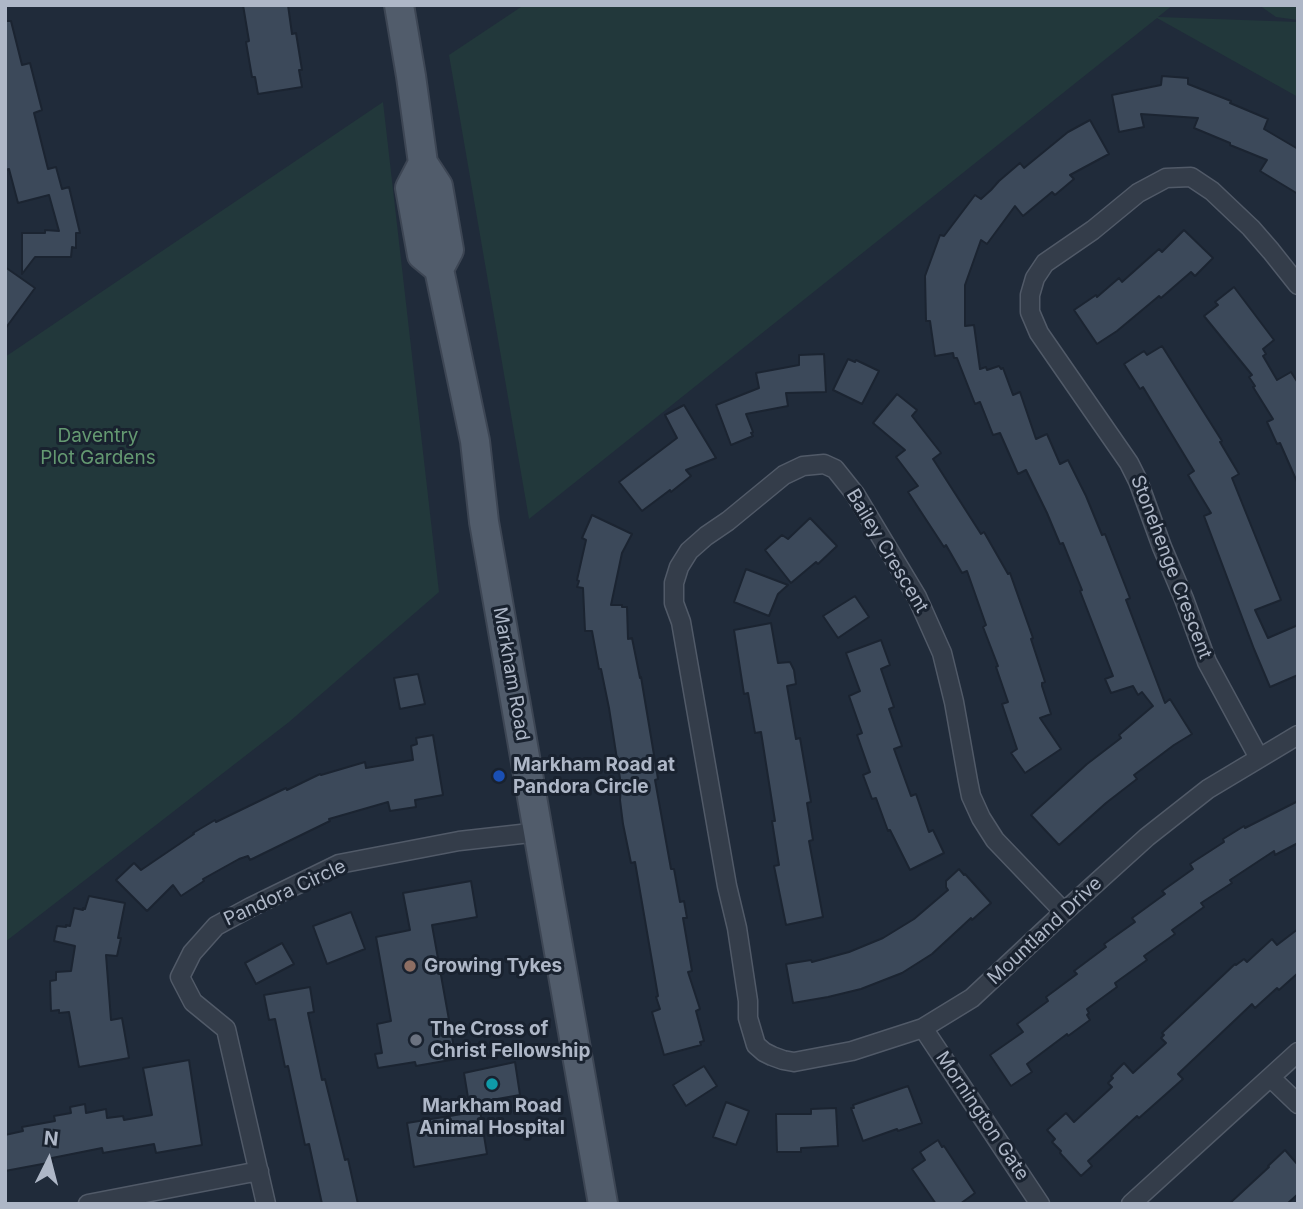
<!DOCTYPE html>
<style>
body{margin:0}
#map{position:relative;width:1303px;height:1209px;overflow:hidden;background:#202b3a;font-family:Inter,sans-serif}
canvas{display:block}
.frame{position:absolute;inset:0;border:7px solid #aeb7c7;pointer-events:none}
.north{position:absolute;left:14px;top:1125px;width:70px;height:70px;-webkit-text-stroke:5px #19222f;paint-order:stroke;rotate:6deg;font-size:19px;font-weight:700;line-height:28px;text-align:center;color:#aeb7c7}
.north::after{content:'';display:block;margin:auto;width:24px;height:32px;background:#aeb7c7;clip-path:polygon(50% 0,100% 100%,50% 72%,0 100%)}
</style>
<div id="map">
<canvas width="1303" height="1209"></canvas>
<div class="frame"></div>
<div class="north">N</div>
</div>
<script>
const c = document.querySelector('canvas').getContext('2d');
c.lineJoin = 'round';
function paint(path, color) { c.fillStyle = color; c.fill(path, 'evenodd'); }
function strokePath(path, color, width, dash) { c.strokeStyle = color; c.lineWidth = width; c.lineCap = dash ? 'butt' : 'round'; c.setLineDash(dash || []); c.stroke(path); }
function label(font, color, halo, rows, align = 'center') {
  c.font = font + ' Inter,sans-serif'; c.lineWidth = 6; c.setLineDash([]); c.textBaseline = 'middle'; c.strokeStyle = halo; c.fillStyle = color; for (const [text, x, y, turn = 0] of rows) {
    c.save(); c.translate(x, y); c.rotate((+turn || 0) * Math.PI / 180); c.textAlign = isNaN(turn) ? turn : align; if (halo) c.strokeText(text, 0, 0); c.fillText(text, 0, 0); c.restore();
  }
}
paint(new Path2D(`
 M524 5H1173L1158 17 1298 22V97L1157 18 529 519 449 55Z
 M1259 5H1298V20L1276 17Z
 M383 102 439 592 289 722 5 942V357Z`), '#22383b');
const building = new Path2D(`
 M243 5H288L292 34 296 33 302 70H299L302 87 258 94 255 77H252L246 42 249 41Z
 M5 21H11L22 65 30 63 42 110 34 113 48 169 56 167 62 189 69 187 80 233H76V248L72 247 71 257H35L22 274V233H45V230L59 231 49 195 18 203 9 169 5 170Z
 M1162 76 1188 78V84L1231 101 1230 103 1268 119 1264 129 1298 149V194L1260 171 1267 160 1230 145V143L1194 128 1198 118 1141 114 1144 127 1119 132 1112 95 1161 85Z
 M1090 120 1109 154 1070 175 1074 179 1055 195 1052 192 1023 216 1015 206 987 244 981 240 965 285V326L974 325 980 369 986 367 987 370 999 366 1001 369 1003 368 1013 395 1020 392 1036 439 1047 434 1060 464 1068 460 1086 496 1102 535 1105 534 1116 562 1130 598 1126 600 1165 703 1170 699 1192 734 1174 745 1134 775 1137 779 1106 803 1059 845 1031 815 1087 764 1121 738 1119 735 1153 706 1142 692 1138 695 1133 686 1111 693 1105 679 1113 676 1080 591 1082 590 1063 543 1060 544 1047 513 1026 470 1018 474 1000 433 993 435 980 402 975 404 957 358H954L953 353 935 356 930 321H926L925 276 940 235 944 236 975 195 981 199 991 190 999 181 1020 163 1024 168 1068 132Z
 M1184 230 1213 258 1195 276 1191 272 1161 298 1159 296 1117 331 1097 344 1074 310 1096 295 1097 297 1119 278 1122 282 1159 249 1162 252Z
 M5 267 35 288 5 329Z
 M1234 287 1274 340 1263 349 1266 354 1263 356 1277 380 1291 372 1298 383V484L1280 443 1277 444 1267 422 1273 419 1253 387 1255 386 1249 377 1252 375 1204 316 1218 305 1215 302Z
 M1162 346 1222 441 1220 442 1239 474 1232 478 1281 600 1255 610 1268 638 1298 625V675L1270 687 1254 649 1204 516 1211 513 1188 475 1194 471 1143 387 1140 389 1124 364 1144 351 1147 355Z
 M824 354 826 392 786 393 788 406 746 414 753 432 751 433 753 436 731 445 716 405 759 388 756 373 799 365V355Z
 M848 359 855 362 856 360 879 371 862 404 833 390Z
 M897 394 917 410 912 416 941 453 933 459 981 534 984 532 1008 574 1010 573 1033 638 1031 639 1045 682 1042 683V686L1051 714 1040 718 1061 749 1025 773 1011 753 1017 749 1002 704 1008 702 996 667 998 666 983 627 986 625 967 571 962 573 946 545 944 547 908 492 918 486 896 457 905 450 873 423Z
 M684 405 716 458 686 470 691 476 671 492 670 490 642 511 619 482 677 438 665 415Z
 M592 515 632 534 622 553 611 605H622V607H627L628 639 632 638 640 678 641 677 658 779 655 780 671 869H674L680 902 684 901 687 918H683L692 971 688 972 700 1009 696 1011 704 1041 700 1042 701 1045 664 1055 652 1012 660 1009 656 997 658 996 635 862 631 863 623 824 620 800 621 785 609 708 601 669H599L592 631H585L583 588 577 587 579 581 577 580 586 540 582 538Z
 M810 518 837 546 818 564 816 562 791 583 765 550 782 535 788 539Z
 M746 569 788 585 778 594 769 616 734 602Z
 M855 596 869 617 838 638 823 616Z
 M771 623 778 663 790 662 794 670 796 684 787 686 796 739 800 738 811 802 807 803 813 840 809 841 823 917 786 925 774 866 779 865 772 821H775L761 732 755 733 748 693 744 694 734 630Z
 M881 640 890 665 881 669 894 707 889 709 902 746 894 749 911 796 916 794 929 832 933 830 944 853 910 870 890 830 888 831 876 798 872 799 863 775 870 772 857 735 862 733 849 696 860 691 846 653Z
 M418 674 425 704 400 709 394 678Z
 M433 735 443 795 415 800 416 807 390 811 388 802 329 819 330 821 250 860 248 856 239 859 203 879 204 881 181 896 173 885 147 911 116 880 134 863 141 870 194 834 193 833 215 820 216 822 286 788 287 790 320 774 321 775 365 762 366 768 413 760 411 746 417 744 416 738Z
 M1298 801V843L1275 855 1274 851 1230 880 1232 883 1201 903 1204 907 1172 930 1175 934 1144 956 1147 960 1115 983 1117 987 1087 1009 1089 1013 1087 1015 1090 1020 1068 1036 1067 1034 1027 1064 1032 1072 1011 1086 990 1055 1023 1032 1017 1024 1048 1001 1046 997 1077 974 1074 971 1106 947 1104 944 1135 922 1132 918 1165 894 1162 891 1193 869 1190 864 1224 842 1223 839 1244 826 1245 828Z
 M959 869 964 875 965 874 991 903 972 920 971 918 932 954 902 973 861 989 828 997 793 1003 786 964 811 960 812 962 849 952 883 938 914 919 948 890 946 887V881Z
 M471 881 477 917 432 925 456 1059 416 1066 415 1062 378 1068 375 1054 382 1053 377 1024 391 1021 376 937 410 930 403 893Z
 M89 896 125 903 118 938H121L117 956 106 955 111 1020 122 1018 129 1058 79 1067 69 1012 59 1013V1010L51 1011 50 981 56 980V972L71 971 75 946 54 941 57 926 66 927V925L70 926 74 908 83 910V908L85 909Z
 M351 912 365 949 327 964 313 926Z
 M1298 929V973L1279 990 1277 988 1255 1008 1252 1004 1178 1074 1183 1079 1139 1118 1137 1116 1088 1161 1092 1166 1081 1176 1060 1153 1061 1151 1052 1142 1055 1139 1047 1130 1066 1113 1074 1122 1112 1087 1108 1083 1113 1078 1111 1076 1124 1063 1133 1073 1166 1043 1161 1038 1164 1035 1162 1033 1235 964 1236 965 1244 959 1247 962 1272 939 1277 945Z
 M282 943 294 964 256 984 245 963Z
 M310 987 314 1012 308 1013 322 1080 325 1079 345 1160 348 1159 358 1204H322L309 1144 305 1145 288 1066 285 1067 275 1019 269 1020 264 995Z
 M189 1060 202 1145 156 1153 154 1144 103 1153 102 1148 52 1158 53 1162 5 1171V1135L23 1131 22 1127 55 1121 54 1116 71 1113 70 1107 85 1104 86 1113 106 1109 107 1118 123 1116 124 1120 152 1115 143 1068Z
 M515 1062 520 1095 469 1104 464 1073Z
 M704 1066 717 1086 686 1106 673 1085Z
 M908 1086 922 1123 898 1131 897 1129 863 1141 851 1108H854L853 1105Z
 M726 1102 749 1111 736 1145 713 1137Z
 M836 1108 838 1146 801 1148V1152H777L776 1114H811V1109Z
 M480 1111 487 1154 414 1167 407 1123Z
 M938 1140 942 1147 944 1146 975 1193 960 1204H936L912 1169 925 1160 920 1152Z
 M1285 1150 1298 1165V1194L1287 1204H1229L1269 1167 1268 1166Z`);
paint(building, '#3c495a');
strokePath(building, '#1b2431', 2);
const minor = new Path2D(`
 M1259 758 1207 662 1184 599 1162 547 1138 481 1129 463 1039 333 1030 312V295L1035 278 1045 263 1093 230 1138 193 1166 178 1191 177 1212 191 1251 228 1271 251 1298 285
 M1064 912 995 840 981 818 971 796 968 781 954 702 942 653 917 597 855 494 835 469 824 464 803 466 784 475 728 521 706 536 689 551 679 567 674 583V603L681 622 727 886 737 928 748 1001V1018L756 1045 764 1052 772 1056 783 1060 794 1062 852 1051 923 1028 972 998 1064 912 1147 837 1208 789 1298 735
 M923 1028 1040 1204
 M1271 1078 1298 1104
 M88 1204 259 1171
 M266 1204 226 1029 193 1002 180 977 192 953 216 926 251 907 339 864 459 841 539 832
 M1131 1204 1298 1052`);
const primary = new Path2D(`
 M399 5 411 76 423 163 438 186 449 250 439 269 475 441 484 522 603 1204
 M423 163 410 188 422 255 439 269`);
strokePath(minor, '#515a68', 21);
strokePath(primary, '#3d4654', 32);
strokePath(minor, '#343d4a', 18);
strokePath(primary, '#515c6b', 28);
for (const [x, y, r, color] of [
 [499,776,7,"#1a4fb4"],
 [410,966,7,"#8d6e63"],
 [416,1040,7,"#6b7280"],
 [492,1084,7,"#0f9aa8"]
]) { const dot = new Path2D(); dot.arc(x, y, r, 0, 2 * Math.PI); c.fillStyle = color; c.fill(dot); strokePath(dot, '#19222f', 2.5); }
label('19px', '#649971', '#19222f', [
 ["Daventry",98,436],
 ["Plot Gardens",98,458]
]);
label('19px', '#aeb7c7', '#19222f', [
 ["Bailey Crescent",887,551,59],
 ["Stonehenge Crescent",1171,567,69],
 ["Markham Road",511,674,80],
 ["Pandora Circle",285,893,-25],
 ["Mountland Drive",1045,931,-43],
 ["Mornington Gate",982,1116,56]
]);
label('bold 19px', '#aeb7c7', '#19222f', [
 ["Markham Road at",513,765],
 ["Pandora Circle",513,787],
 ["Growing Tykes",424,966],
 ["The Cross of",430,1029],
 ["Christ Fellowship",430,1051],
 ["Markham Road",492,1106,"center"],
 ["Animal Hospital",492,1128,"center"]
], 'left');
</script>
